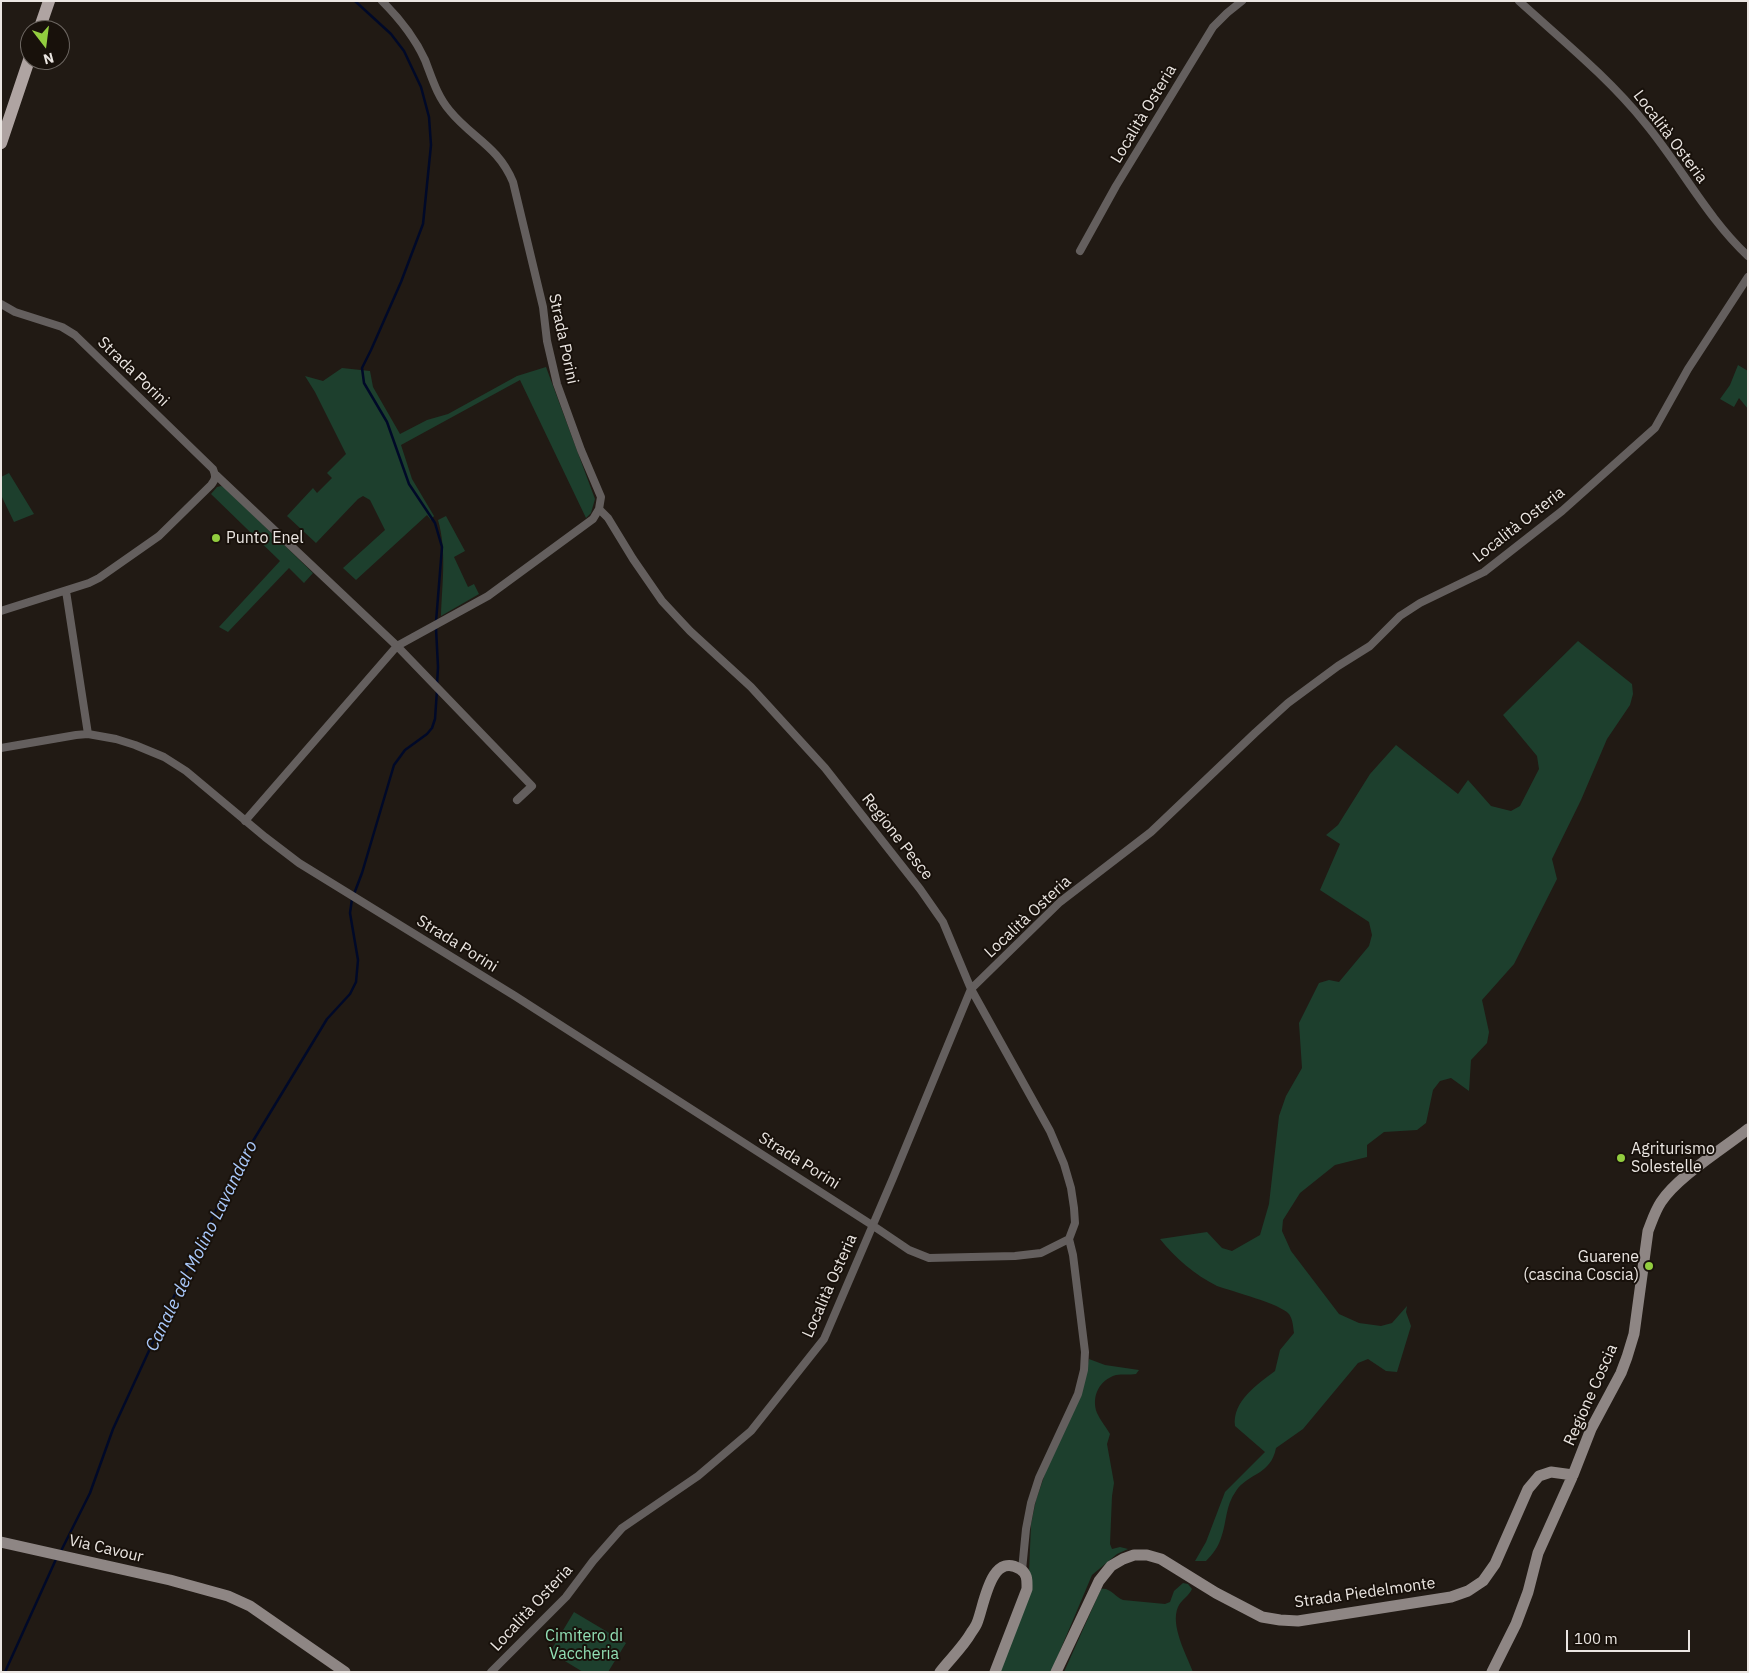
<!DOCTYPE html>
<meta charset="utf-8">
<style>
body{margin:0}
#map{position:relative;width:1749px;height:1673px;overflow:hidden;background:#211a14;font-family:"IBM Plex Sans",sans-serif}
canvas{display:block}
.frame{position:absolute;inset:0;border:2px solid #ebe6e2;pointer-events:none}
.north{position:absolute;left:20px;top:20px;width:50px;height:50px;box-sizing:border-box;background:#18110b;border:1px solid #6c6661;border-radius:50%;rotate:165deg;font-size:14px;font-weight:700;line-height:20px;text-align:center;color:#ebe6e2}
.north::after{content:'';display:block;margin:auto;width:18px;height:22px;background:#92cd3f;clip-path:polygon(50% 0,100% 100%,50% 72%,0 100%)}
.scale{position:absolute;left:1566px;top:1630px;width:124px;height:22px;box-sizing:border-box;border:2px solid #ebe6e2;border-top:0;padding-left:6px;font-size:15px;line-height:18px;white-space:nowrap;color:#ebe6e2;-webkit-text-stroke:4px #18110b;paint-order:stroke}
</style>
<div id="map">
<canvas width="1749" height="1673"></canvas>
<div class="frame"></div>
<div class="north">N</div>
<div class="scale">100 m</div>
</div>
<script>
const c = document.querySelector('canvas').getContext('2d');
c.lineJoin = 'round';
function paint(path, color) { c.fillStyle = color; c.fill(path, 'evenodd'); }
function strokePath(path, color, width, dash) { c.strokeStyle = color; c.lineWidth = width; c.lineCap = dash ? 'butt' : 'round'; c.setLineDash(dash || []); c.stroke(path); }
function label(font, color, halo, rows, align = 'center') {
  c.font = font + ' "IBM Plex Sans",sans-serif'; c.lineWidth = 4; c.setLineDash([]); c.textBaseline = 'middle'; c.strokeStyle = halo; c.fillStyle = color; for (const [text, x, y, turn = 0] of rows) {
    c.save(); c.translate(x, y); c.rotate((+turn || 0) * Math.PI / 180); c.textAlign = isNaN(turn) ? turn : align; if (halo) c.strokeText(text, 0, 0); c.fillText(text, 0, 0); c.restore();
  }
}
paint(new Path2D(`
 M1738 365 1748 371V409L1739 398 1734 407 1720 399 1730 385Z
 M546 367 595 499 591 513 586 518 520 380 401 445 412 479 434 516 431 520 427 515 356 580 343 568 385 530 370 500 363 496 358 499 316 543 287 516 313 488 317 493 332 478 327 473 346 454 315 392 305 376 323 381 342 368 370 371 373 387 400 434 427 420 448 414 517 376Z
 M9 473 34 514 14 522 1 495V477Z
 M221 486 224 487 313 573 304 583 289 568 228 632 219 627 280 561 211 494 217 487Z
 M446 516 465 551 454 557 468 587 474 584 479 594 441 616C442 584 447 551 438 520Z
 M1578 641 1632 684 1633 694 1630 705 1607 739 1581 800 1552 859 1557 879 1514 964 1482 1000 1489 1032 1487 1043 1471 1060 1469 1091 1451 1078 1440 1081 1433 1090 1426 1123 1417 1130 1384 1132 1367 1145V1157L1335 1165 1300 1193 1283 1220 1282 1231 1291 1251 1339 1314 1359 1323 1381 1326 1392 1323 1407 1306 1406 1312 1411 1326 1397 1372 1386 1371 1368 1359 1358 1363 1303 1429 1276 1448C1271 1475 1248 1473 1236 1491 1225 1506 1227 1522 1221 1538 1218 1547 1213 1554 1206 1561H1195L1206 1542 1225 1492 1265 1452 1235 1426C1232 1401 1258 1384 1275 1371L1280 1350 1294 1333C1293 1326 1293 1320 1289 1314 1281 1304 1231 1291 1217 1286 1195 1275 1175 1258 1160 1239L1207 1232 1222 1248 1232 1251 1260 1235 1269 1204 1279 1116 1286 1096 1302 1068 1299 1023 1319 983 1329 980 1339 982 1369 946 1372 935 1369 922 1320 890 1340 844 1326 835 1338 825 1370 774 1396 745 1458 794 1468 780 1491 806 1511 811 1520 806 1539 769 1537 756 1503 715Z
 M1089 1359 1105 1365 1139 1370 1136 1374C1130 1375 1122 1374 1116 1375 1099 1380 1091 1397 1097 1413 1100 1420 1106 1427 1110 1434L1107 1444 1114 1483 1112 1496 1110 1544 1112 1549 1120 1547 1128 1549 1117 1554 1092 1575 1051 1672H1000L1029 1573 1031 1524 1036 1500 1046 1471 1080 1397Z
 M1183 1583 1188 1584 1192 1589C1189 1596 1181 1600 1178 1607 1170 1625 1186 1654 1193 1672H1064L1101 1589C1110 1587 1115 1597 1123 1600L1165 1604 1170 1602 1174 1591Z
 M574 1612 626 1643 608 1672H583L550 1652Z`), '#1d3f2d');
strokePath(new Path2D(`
 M355 1 391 34 404 51 421 87 429 117 431 145 423 224 401 282 371 350 362 368 364 383 387 422 409 484 435 523 442 547 436 622
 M436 628 438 667 437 685
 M354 894 362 873 394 765 405 750 427 734 432 728 435 719 437 690
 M60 1553 90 1493 113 1429 176 1292 236 1169 327 1019 350 994 356 982 358 960 350 913 352 899
 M5 1672 57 1557`), '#000928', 2.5);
strokePath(new Path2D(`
 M1519 1C1562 40 1609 78 1645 123 1680 165 1708 219 1748 256
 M1080 251 1116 186 1213 27 1227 13 1242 1
 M1 304 15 312 62 327 75 335 213 469C216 476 216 479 211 485L159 536 99 578 89 583 1 611
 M216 475 397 646 532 786 517 800
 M599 509 608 518 633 559 662 601 690 631 751 687 825 768 920 889 943 922 971 989 1050 1131 1064 1164 1071 1188 1074 1208 1075 1223 1069 1239
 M66 591 88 734
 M1 748 76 735 88 734 116 739 135 745 164 757 186 771 265 837 299 863 515 996 872 1225 909 1250 929 1258 1015 1256 1041 1253 1069 1239
 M245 821 397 646 488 596 593 519 599 509 601 497 581 450 557 384 547 341 543 307 513 182C498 146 472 138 450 111 437 96 432 78 425 60 415 38 399 18 382 1
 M1022 1570 1026 1529 1031 1503 1039 1478 1078 1394 1084 1370 1085 1352 1073 1255 1069 1239
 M491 1672 566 1597 593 1561 622 1528 698 1476 751 1431 824 1339 893 1178 971 989 1060 902 1151 832 1255 733 1288 703 1338 666 1370 646 1400 616 1420 603 1484 572 1562 511 1655 428 1688 369 1748 277`), '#645f5e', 8);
strokePath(new Path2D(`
 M1 1542 170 1580 228 1596 250 1606 345 1672
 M940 1672C950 1659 963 1647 971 1633 973 1630 976 1626 977 1623 984 1607 990 1551 1020 1569 1028 1574 1027 1581 1027 1589L995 1672
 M1056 1672 1099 1581 1111 1566 1123 1559 1134 1555H1147L1161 1559 1216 1593 1262 1617 1280 1620 1298 1621 1451 1597 1468 1591 1483 1581 1495 1564 1528 1489 1539 1476 1551 1472 1573 1475
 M1492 1672 1516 1624 1528 1592 1538 1553 1573 1475 1591 1429 1621 1373 1627 1357 1634 1334 1648 1231C1652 1221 1655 1211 1661 1202 1677 1177 1723 1149 1748 1129`), '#8e8684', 11);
strokePath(new Path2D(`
 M39 30 49 1
 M1 143 30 57`), '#afa4a2', 12);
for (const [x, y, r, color] of [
 [216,538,5,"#92cd3f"],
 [1621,1158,5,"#92cd3f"],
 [1649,1266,5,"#92cd3f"]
]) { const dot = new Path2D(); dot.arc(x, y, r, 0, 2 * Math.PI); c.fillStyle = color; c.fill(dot); strokePath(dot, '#18110b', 2); }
label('16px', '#ebe6e2', '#18110b', [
 ["Località Osteria",1144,114,-59],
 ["Località Osteria",1670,137,53],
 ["Strada Porini",563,339,78],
 ["Strada Porini",133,372,44],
 ["Località Osteria",1519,525,-38],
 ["Regione Pesce",897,837,52],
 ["Località Osteria",1028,917,-43],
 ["Strada Porini",457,944,32],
 ["Strada Porini",799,1161,32],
 ["Località Osteria",830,1286,-66],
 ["Regione Coscia",1591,1395,-66],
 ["Via Cavour",106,1549,13],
 ["Strada Piedelmonte",1365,1593,-8],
 ["Località Osteria",532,1608,-47]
]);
label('16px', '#ebe6e2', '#18110b', [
 ["Punto Enel",226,538],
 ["Agriturismo",1631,1149],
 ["Solestelle",1631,1167],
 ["Guarene",1639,1257,"right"],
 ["(cascina Coscia)",1639,1275,"right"]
], 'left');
label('16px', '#92e0b5', '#18110b', [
 ["Cimitero di",584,1636],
 ["Vaccheria",584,1654]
]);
label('italic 18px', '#aac9fb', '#18110b', [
 ["Canale del Molino Lavandaro",202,1246,-64]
]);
</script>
